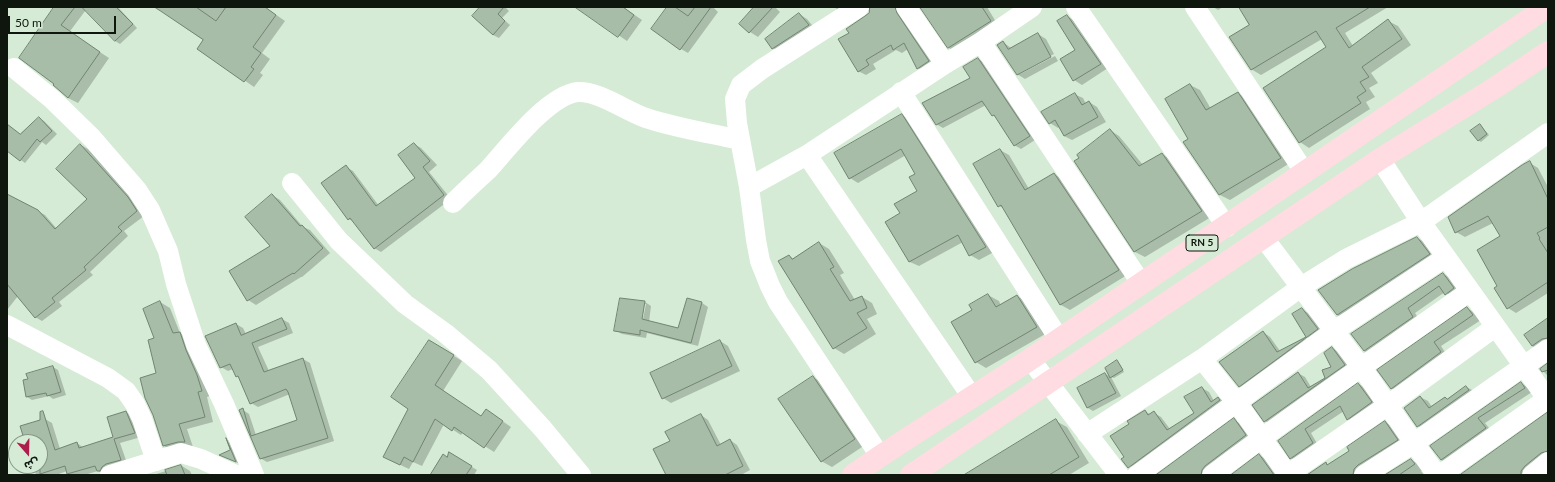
<!DOCTYPE html>
<meta charset="utf-8">
<style>
body{margin:0}
#map{position:relative;width:1555px;height:482px;overflow:hidden;background:#d5ebd5;font-family:Lato,"Noto Sans Arabic",sans-serif}
canvas{display:block}
.frame{position:absolute;inset:0;border:8px solid #0e160e;pointer-events:none}
.north{position:absolute;left:8px;top:434px;width:40px;height:40px;box-sizing:border-box;background:#d5ebd5;border:1px solid #859685;border-radius:50%;rotate:160deg;font-size:11px;font-weight:700;line-height:16px;text-align:center;color:#0e160e}
.north::after{content:'';display:block;margin:auto;width:14px;height:18px;background:#ae1c4c;clip-path:polygon(50% 0,100% 100%,50% 72%,0 100%)}
.scale{position:absolute;left:8px;top:16px;width:108px;height:18px;box-sizing:border-box;border:2px solid #0e160e;border-top:0;padding-left:5px;font-size:12px;line-height:14px;white-space:nowrap;color:#0e160e;-webkit-text-stroke:3px #d5ebd5;paint-order:stroke}
</style>
<div id="map">
<canvas width="1555" height="482"></canvas>
<div class="frame"></div>
<div class="north">ش</div>
<div class="scale">50 m</div>
</div>
<script>
const c = document.querySelector('canvas').getContext('2d');
c.lineJoin = 'round';
function paint(path, color) { c.fillStyle = color; c.fill(path, 'evenodd'); }
function strokePath(path, color, width, dash) { c.strokeStyle = color; c.lineWidth = width; c.lineCap = dash ? 'butt' : 'round'; c.setLineDash(dash || []); c.stroke(path); }
function label(font, color, halo, rows, align = 'center') {
  c.font = font + ' Lato,sans-serif'; c.lineWidth = 4; c.setLineDash([]); c.textBaseline = 'middle'; c.strokeStyle = halo; c.fillStyle = color; for (const [text, x, y, turn = 0] of rows) {
    c.save(); c.translate(x, y); c.rotate((+turn || 0) * Math.PI / 180); c.textAlign = isNaN(turn) ? turn : align; if (halo) c.strokeText(text, 0, 0); c.fillText(text, 0, 0); c.restore();
  }
}
paint(new Path2D(`
 M55 7H88L62 42 72 34 109 58 78 103 68 98 54 85Z
 M100 7H118L137 28 120 44 115 41Z
 M153 7H265L285 21 262 53 270 59 260 73 263 75 254 87 198 48 205 39 161 10 160 11Z
 M481 7H505L509 11 502 18 510 25 499 38 493 35 473 16Z
 M577 7H623L642 20 627 41Z
 M668 7H713L718 12 688 53 681 49Z
 M755 7H775L780 12 758 37 750 32 740 24Z
 M834 7H854L843 13Z
 M894 7 902 11 936 65 925 72 918 68 908 49 902 53 896 50 873 64 876 69 866 75 858 71Z
 M921 7H987L999 27 958 53 949 48Z
 M1213 7H1223L1218 10Z
 M1240 7H1388L1345 33 1353 46 1388 21 1398 26 1411 45 1371 73 1378 83 1369 88 1375 97 1366 102 1370 109 1309 148 1300 142 1327 47 1322 39 1261 75 1251 69V26Z
 M799 14 807 19 816 30 781 53 773 48Z
 M1067 16 1075 21 1108 68 1082 85 1074 80 1077 50Z
 M1038 34 1046 39 1054 54 1020 72V74L1055 56 1058 61 1025 79 1017 74 1003 42 1011 48Z
 M978 59 984 62 1035 140 1021 149 1014 145 996 117 993 115 986 105 943 128 936 124 971 78Z
 M1190 85 1200 90 1211 109 1238 93 1247 99 1290 163 1230 200 1220 195 1184 142 1190 139Z
 M1074 94 1083 98 1086 104 1089 102 1097 107 1106 122 1072 140 1064 136 1059 127 1058 128 1050 123Z
 M902 115 910 120 994 252 979 260 970 255 963 242 919 266 910 262 886 222 901 214 918 191 916 174 906 155 858 183 850 178Z
 M39 118 44 121 57 134 46 145 42 142 25 163 7 150V133L21 135Z
 M1480 125 1489 135 1481 142 1478 140Z
 M1110 130 1119 136 1143 165 1162 154 1172 160 1211 217 1145 257 1135 252 1075 161 1081 158Z
 M414 144 421 148 437 165 429 172 451 199 381 252 374 248 355 222 348 219 346 167 353 171 379 206 416 179Z
 M81 145 88 149 135 202 144 216 124 231 128 236 90 272 93 275 59 302 62 306 42 321 35 317 18 296 7 310V195L45 215 57 229 88 199Z
 M1000 150 1009 155 1029 189 1054 174 1063 179 1127 275 1070 310 1061 305 1005 209 999 206Z
 M1530 163 1538 168 1548 187V244H1547L1548 293 1516 313 1508 308 1499 286 1501 237 1493 223 1465 237 1456 232Z
 M272 195 280 200 303 227 310 230 330 253 302 277H301L256 305 248 300 230 272 271 246Z
 M1417 238 1427 243 1438 259 1347 320 1337 315Z
 M819 243 829 249 844 273 840 275 855 300 862 297 872 303 877 314 867 319 876 334 844 354 834 348 789 256 794 259Z
 M1443 274 1451 278 1461 293 1454 298 1445 292 1415 313 1420 321 1372 355 1364 351 1352 334Z
 M988 295 999 301 1001 306 1017 296 1028 302 1047 333 986 368 976 362 974 310Z
 M160 302 170 308 180 333 189 338 210 396 207 397 213 422 187 429 193 447 173 451 164 446 154 415 157 374 156 339Z
 M645 302 651 306 649 322 679 330 702 303 708 307 698 346 647 333 646 338 622 334 615 330ZM644 304H646L642 324H640Z
 M1467 308 1475 313 1481 320 1441 346 1448 357 1399 393 1391 388 1379 370Z
 M1303 310 1310 314 1324 333 1246 390 1239 386 1263 332 1270 337 1280 351 1308 338 1294 315Z
 M282 319 289 323 293 333 258 347 269 371 303 359 310 363 334 441 267 462 260 458 240 410H243L249 414 256 435 298 421 290 394 258 407 251 403 241 379 237 376 233 369 228 371 221 367 236 324 243 328 246 334Z
 M1548 319V347L1541 351 1532 346Z
 M720 341 728 346 740 371 671 403 663 398Z
 M438 346 462 361 443 391 482 417 495 416 511 427 494 452 463 432 461 435 444 424 422 466 413 462 409 469 394 462 409 408Z
 M1332 348 1339 352 1352 369 1272 425 1265 421 1298 373 1305 377 1311 387 1326 379 1323 371 1333 367Z
 M1117 362 1119 363 1124 372 1114 378 1111 377Z
 M1548 364V376L1541 369Z
 M53 367 58 370 66 395 53 399 49 396 32 400 27 397 29 380Z
 M1105 374 1111 377 1121 396 1093 411 1088 408 1078 389Z
 M813 377 823 383 865 445 832 467 821 461Z
 M1521 383 1529 388 1532 392 1485 423 1493 433 1449 464 1441 460 1432 446Z
 M1359 384 1365 388 1378 406 1354 423 1348 419 1344 411 1311 433 1319 447 1298 462 1291 458 1279 441Z
 M1466 387 1474 391 1425 430 1418 426 1420 397 1428 401 1432 407 1445 398 1448 399Z
 M1202 388 1209 392 1214 401 1218 398 1225 402 1137 470 1130 466 1131 424 1145 411 1151 415 1154 413 1161 417 1170 429 1195 413Z
 M126 412 133 416 141 437 120 443 127 463 105 475 98 471 84 475H70L67 471 56 475H36L34 466H40V442H26L45 419 52 423 60 449 77 443 84 448 114 438Z
 M1548 414V459L1531 475H1462Z
 M701 415 708 420 721 445 730 440 737 445 750 470 741 475H667L671 441Z
 M1234 420 1243 425 1254 441 1211 475H1157Z
 M1056 421 1067 427 1089 463 1069 475H966Z
 M1385 422 1394 427 1406 445 1363 475H1309L1326 463 1329 465 1351 451Z
 M228 440 233 443 242 465 227 458 231 451Z
 M450 454 477 470 474 475H431Z
 M1259 455 1268 460 1278 475H1233Z
 M1411 460 1420 465 1423 470 1421 471 1424 475H1387Z
 M182 466 190 471 192 475H153Z`), '#0003');
const building = new Path2D(`
 M54 7H75L61 25 100 52 68 98 53 85 54 84 19 58Z
 M82 7H116L133 24 115 41Z
 M155 7H196L216 21 226 7H265L276 15 253 47 261 53 251 67 254 69 244 82 197 49 203 40Z
 M480 7H504L498 14 505 21 493 35 472 16Z
 M575 7H623L634 15 618 37Z
 M667 7H675L688 16 695 7H711L680 50 651 29Z
 M754 7H773L749 33 739 24Z
 M870 7H895L897 13 929 61 917 69 904 43 893 50 891 45 866 60 869 65 858 72 838 39 849 33 846 29 865 16 869 13Z
 M920 7H982L991 21 948 48Z
 M1239 7H1370L1336 28 1349 48 1388 19 1402 39 1362 67 1369 77 1360 82 1366 91 1357 97 1361 103 1299 143 1263 88 1326 47 1316 31 1251 70 1229 37 1249 25Z
 M799 13 809 25 772 49 765 39Z
 M1067 15 1101 64 1073 81 1060 59 1075 50 1057 21Z
 M1038 33 1051 57 1017 75 997 45 1003 41 1008 49Z
 M978 58 1030 136 1014 146 994 115 992 116 982 101 936 125 922 103 970 78 963 67Z
 M1190 84 1206 110 1238 92 1281 158 1219 195 1183 142 1188 139 1165 99Z
 M1075 93 1082 105 1089 101 1098 117 1064 136 1055 120 1049 124 1041 112Z
 M902 114 986 247 969 256 958 235 909 262 885 222 900 213 894 204 917 191 909 177 915 174 901 149 849 179 834 153Z
 M39 117 52 131 40 142 37 139 20 161 7 151V124L20 134Z
 M1480 124 1487 134 1478 141 1470 131Z
 M1110 129 1139 166 1162 153 1202 211 1134 252 1074 161 1079 158 1077 155Z
 M414 143 430 161 423 167 444 195 374 249 350 218 348 220 321 183 346 165 376 206 415 178 398 155Z
 M80 144 128 197 137 211 118 227 122 231 84 267 86 270 52 298 55 302 35 318 7 284V194L38 210 55 229 87 199 56 169Z
 M1000 149 1025 190 1054 173 1119 270 1060 305 1001 205 998 207 973 164Z
 M1530 161 1548 199V227L1537 233 1540 238 1539 239 1548 253V282L1507 309 1494 288 1497 286 1477 250 1500 236 1488 216 1455 233 1448 217 1522 165Z
 M272 194 300 226 302 225 323 248 294 274 293 273 247 301 229 271 270 246 245 217Z
 M1417 237 1430 254 1337 315 1318 290 1352 269Z
 M819 242 834 267 830 269 850 301 862 296 867 308 857 313 867 328 833 349 778 261 789 255 792 259Z
 M1443 273 1454 288 1445 295 1439 286 1408 308 1413 317 1364 351 1351 334Z
 M988 294 996 307 1017 295 1037 327 975 363 951 322 972 310 969 305Z
 M620 298 645 301 642 319 678 328 687 298 702 302 691 343 640 330V335L614 331Z
 M160 301 173 333 180 332 186 350 197 375 202 391 198 392 205 417 179 424 185 442H178L163 446 153 415 145 398 140 378 156 373 148 340 154 338 143 309Z
 M1467 307 1473 315 1434 342 1441 352 1391 389 1377 370Z
 M1302 308 1318 329 1239 387 1219 362 1263 331 1277 352 1306 337 1292 314Z
 M282 318 287 329 252 343 264 372 303 358 328 438 260 459 239 410 243 408 251 436 297 420 288 392 286 389 250 404 238 376 236 377 230 364 220 368 205 336 236 323 241 335Z
 M1548 318V338L1542 339 1532 346 1524 335Z
 M429 340 454 355 435 385 481 416 486 409 503 421 484 448 454 427 452 431 435 419 413 462 404 457 400 465 383 457 408 409 391 397Z
 M720 340 732 366 662 399 650 373Z
 M1332 347 1345 365 1264 422 1252 405 1298 372 1308 388 1325 378 1322 370 1331 367 1324 353Z
 M1117 360 1123 370 1110 378 1105 368Z
 M1548 363V370L1542 372 1540 369Z
 M53 366 61 392 47 396 46 393 26 397 23 380 28 379 26 374Z
 M1105 373 1116 393 1087 408 1077 388Z
 M813 376 855 439 821 462 778 399Z
 M1521 382 1525 388 1478 418 1486 428 1441 460 1430 446Z
 M1358 383 1372 402 1347 420 1340 406 1305 429 1313 443 1290 459 1278 441Z
 M1466 386 1469 390 1417 427 1404 408 1420 396 1429 408 1445 397 1447 399Z
 M1202 387 1211 402 1218 397 1220 400 1128 468 1121 459 1124 457 1110 436 1129 424 1127 421 1145 410 1148 415 1154 411 1167 430 1194 413 1184 397Z
 M43 411 55 450 77 442 79 448 113 437 107 417 126 411 135 433 114 439 121 460 106 464 102 467 100 471H97L95 466 67 474 65 466 40 474V442H25L20 426 40 420V412Z
 M1548 412V451L1541 453 1525 466 1521 471V475H1460Z
 M701 414 717 446 730 439 743 466 725 475H666L653 449 670 441 665 432Z
 M1234 418 1246 435 1205 466 1202 470 1201 475H1156Z
 M1056 419 1079 457 1049 475H964Z
 M1385 421 1398 440 1358 465 1354 469 1353 475H1307L1326 462 1327 465 1349 451 1347 447Z
 M226 438 236 462 219 455 230 450Z
 M449 452 472 466 466 475H430L443 454 447 457Z
 M1259 454 1274 475H1231Z
 M1411 459 1415 464 1399 475H1385Z
 M181 465 185 475H167L165 470Z`);
paint(building, '#a7bda8');
strokePath(building, '#718471', 1);
strokePath(new Path2D(`
 M859 7 762 69 741 85 735 99 737 123 749 187 756 240 760 261 770 286 778 302 880 456
 M1076 7 1227 227
 M1195 7 1305 173
 M981 42 1032 7
 M945 64 981 42 1141 283
 M14 68 52 99 92 138 137 190 150 210 168 251 176 284 196 345 224 404 254 475
 M901 92 1059 339
 M807 155 972 397
 M1380 159 1421 222 1548 400
 M292 183 339 241 405 304 445 333 489 370 543 429 581 475
 M749 187 807 155 945 64 906 7
 M453 203C464 192 476 181 488 170 508 148 548 95 578 92 599 91 626 111 646 118 676 128 709 133 740 140
 M1263 237 1362 368 1414 443 1437 475
 M7 325 108 378 126 391 135 404 142 419 156 461
 M1030 359 1119 475
 M1202 359 1237 403 1288 475
 M1087 434 1202 359 1301 287 1346 259 1421 222 1548 133
 M110 475 181 453 201 459 236 475
 M1137 475 1334 331 1446 257
 M1212 475C1296 411 1384 352 1470 291
 M1287 475 1388 405 1495 327
 M1364 475 1414 443 1548 349
 M1440 475 1547 399
 M1532 475 1548 462`), '#fff', 20);
strokePath(new Path2D(`
 M853 475C911 434 971 399 1029 360 1202 242 1375 125 1547 7
 M911 475 1380 159 1496 87 1548 52`), '#fedce1', 22);
for (const [x, y, w] of [
 [1202,243,32]
]) { const box = new Path2D(); box.roundRect(x - w / 2, y - 8, w, 16, 3); c.fillStyle = '#d5ebd5'; c.fill(box); strokePath(box, '#0e160e', 1); }
label('bold 10px', '#0e160e', null, [
 ["RN 5",1202,243]
]);
</script>
